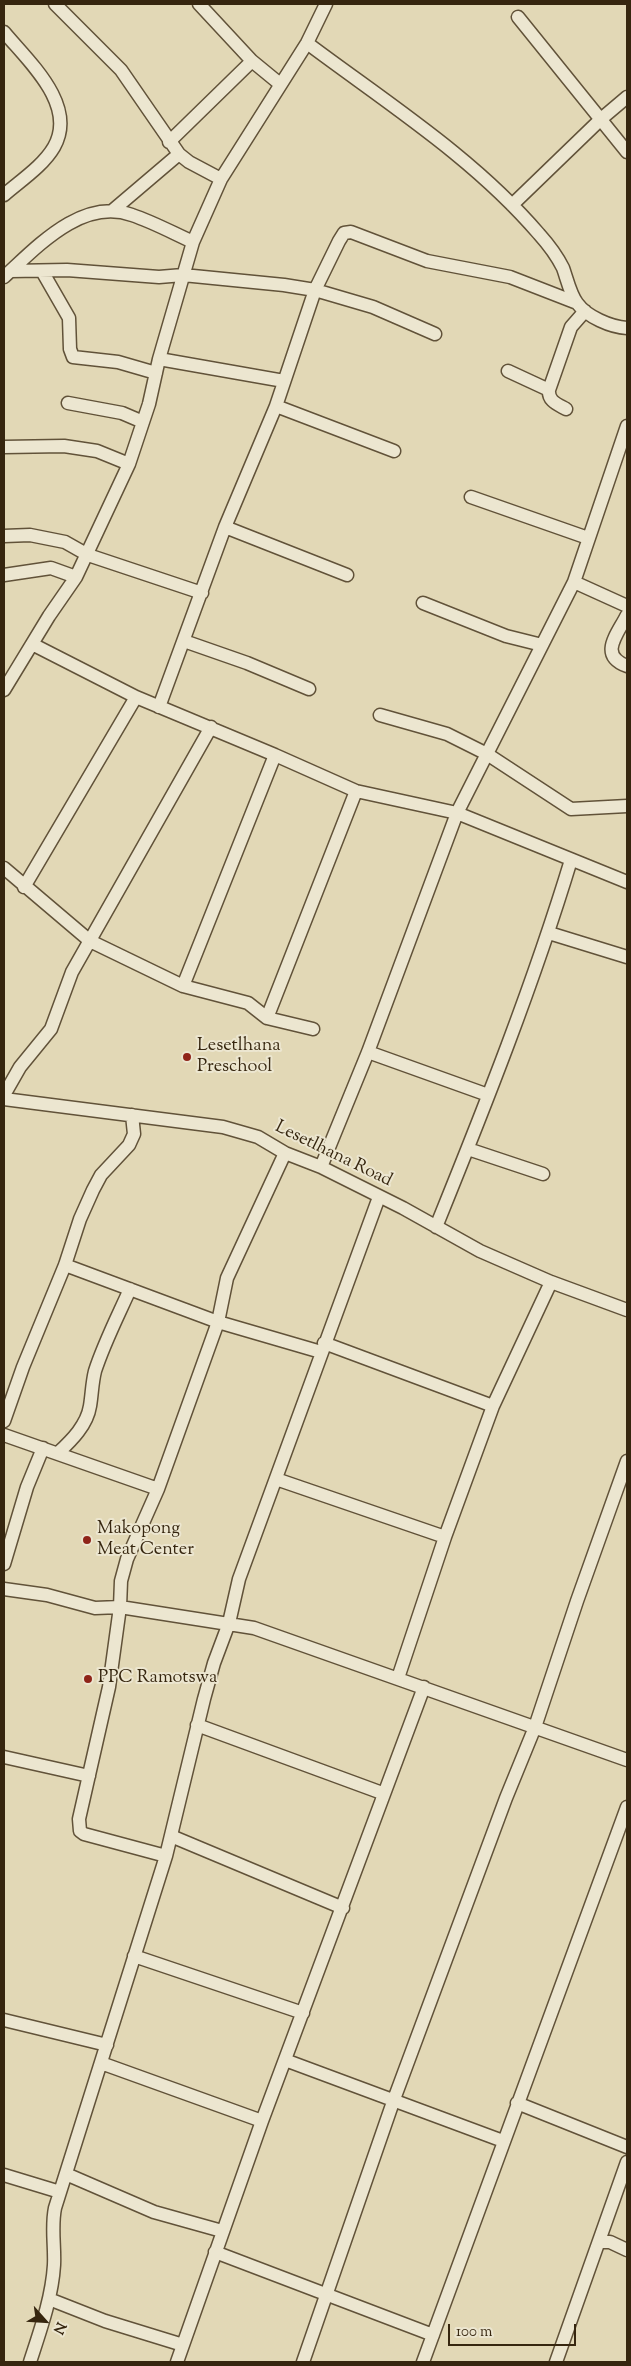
<!DOCTYPE html>
<style>
body{margin:0}
#map{position:relative;width:631px;height:2366px;overflow:hidden;background:#e2d8b6;font-family:"Sorts Mill Goudy",serif}
canvas{display:block}
.frame{position:absolute;inset:0;border:5px solid #36260f;pointer-events:none}
.north{position:absolute;left:20px;top:2296px;width:50px;height:50px;-webkit-text-stroke:4px #ece6d0;paint-order:stroke;rotate:116deg;font-size:14px;font-weight:700;line-height:20px;text-align:center;color:#36260f}
.north::after{content:'';display:block;margin:auto;width:18px;height:22px;background:#36260f;clip-path:polygon(50% 0,100% 100%,50% 72%,0 100%)}
.scale{position:absolute;left:448px;top:2324px;width:128px;height:22px;box-sizing:border-box;border:2px solid #36260f;border-top:0;padding-left:6px;font-size:15px;line-height:18px;white-space:nowrap;color:#36260f;-webkit-text-stroke:4px #ece6d0;paint-order:stroke}
</style>
<div id="map">
<canvas width="631" height="2366"></canvas>
<div class="frame"></div>
<div class="north">N</div>
<div class="scale">100 m</div>
</div>
<script>
const c = document.querySelector('canvas').getContext('2d');
c.lineJoin = 'round';
function strokePath(path, color, width, dash) { c.strokeStyle = color; c.lineWidth = width; c.lineCap = dash ? 'butt' : 'round'; c.setLineDash(dash || []); c.stroke(path); }
function label(font, color, halo, rows, align = 'center') {
  c.font = font + ' "Sorts Mill Goudy",serif'; c.lineWidth = 4; c.setLineDash([]); c.textBaseline = 'middle'; c.strokeStyle = halo; c.fillStyle = color; for (const [text, x, y, turn = 0] of rows) {
    c.save(); c.translate(x, y); c.rotate((+turn || 0) * Math.PI / 180); c.textAlign = isNaN(turn) ? turn : align; if (halo) c.strokeText(text, 0, 0); c.fillText(text, 0, 0); c.restore();
  }
}
const minor = new Path2D(`
 M55 4 121 70 179 154 189 162 221 179
 M199 4 252 61 280 84
 M518 17 627 152
 M4 32C28 61 78 105 54 147 43 166 20 181 4 195
 M307 43C387 103 474 158 539 234 548 244 557 256 563 268 567 279 570 294 577 303 587 317 611 327 627 328
 M169 142 252 61
 M512 205 601 119 627 97
 M112 211 179 154
 M11 271 67 270 159 277 183 275 284 285 315 290 373 307 435 334
 M42 271 69 318 70 349 73 357 118 362 156 373
 M4 277C37 247 82 197 132 215 153 222 173 233 193 242
 M159 359 284 381
 M508 371 549 390
 M68 403 122 413 143 422
 M276 406 394 451
 M566 409C557 404 548 401 549 390L571 327 585 311
 M4 447 64 446 97 451 129 464
 M471 497 588 538
 M225 527 347 575
 M4 536 30 535 65 542 88 555 202 593
 M4 575 51 568 76 577
 M574 582 627 606
 M423 603 506 636 542 645
 M627 615C617 635 598 655 627 666
 M184 641 247 663 309 689
 M32 644 136 697 275 755 356 791 457 813 627 882
 M4 690 49 616 76 577 129 464 149 404 159 359 193 242 221 179 307 43 326 4
 M159 707 225 527 276 406 315 290 339 241 344 233 351 232 427 261 510 277 577 303
 M380 715 447 734 487 754 571 809 627 806
 M4 868 90 941 183 986 248 1003 267 1018 313 1029
 M24 887 136 697
 M549 933 627 957
 M183 986 275 755
 M267 1018 356 791
 M368 1052 488 1095
 M4 1095 20 1067 51 1029 72 972 211 727
 M4 1099 223 1127 258 1137 285 1153 321 1167 403 1208 480 1251 551 1282 627 1310
 M468 1149 543 1174
 M321 1167 368 1052 457 813 574 582 627 426
 M436 1227C485 1106 533 985 571 860
 M65 1265 218 1322 321 1352
 M324 1343 493 1406
 M4 1421 23 1367 65 1265 80 1219 93 1190 101 1175 129 1145 134 1134 132 1115
 M4 1435 158 1489
 M58 1453C72 1440 87 1425 90 1406 92 1394 92 1383 95 1371 104 1343 118 1316 130 1289
 M276 1479 445 1537
 M4 1564 27 1487 43 1448
 M4 1589 47 1595 95 1608 120 1607 254 1628 627 1760
 M398 1678 445 1537 493 1406 551 1282
 M197 1725 382 1793
 M4 1757 89 1776
 M171 1836 343 1908
 M166 1856 84 1834 80 1831 79 1819 109 1687 120 1607 121 1581 127 1559 158 1489 218 1322 227 1278 285 1153
 M134 1956 303 2013
 M4 2020 107 2045
 M285 2060 503 2141
 M101 2063 262 2121
 M517 2103 627 2147
 M66 2174 154 2212 222 2231
 M4 2175 60 2192
 M599 2242H610L627 2250
 M215 2252 433 2335
 M49 2299 105 2321 183 2345
 M30 2362C40 2331 52 2298 54 2265 55 2246 51 2227 55 2208L166 1856 204 1699 214 1663 229 1623 239 1579 379 1197
 M177 2362 262 2121 424 1687
 M303 2362 393 2102 506 1798 535 1727 577 1601 627 1461
 M423 2362 627 1807
 M556 2362 627 2162`);
strokePath(minor, '#615239', 15);
strokePath(minor, '#ece6d0', 12);
for (const [x, y, r, color] of [
 [187,1057,5,"#8f2418"],
 [87,1540,5,"#8f2418"],
 [88,1679,5,"#8f2418"]
]) { const dot = new Path2D(); dot.arc(x, y, r, 0, 2 * Math.PI); c.fillStyle = color; c.fill(dot); strokePath(dot, '#ece6d0', 2); }
label('18px', '#36260f', '#ece6d0', [
 ["Lesetlhana",197,1047],
 ["Preschool",197,1068],
 ["Makopong",97,1530],
 ["Meat Center",97,1551],
 ["PPC Ramotswa",98,1679]
], 'left');
label('18px', '#36260f', '#ece6d0', [
 ["Lesetlhana Road",333,1155,26]
]);
</script>
